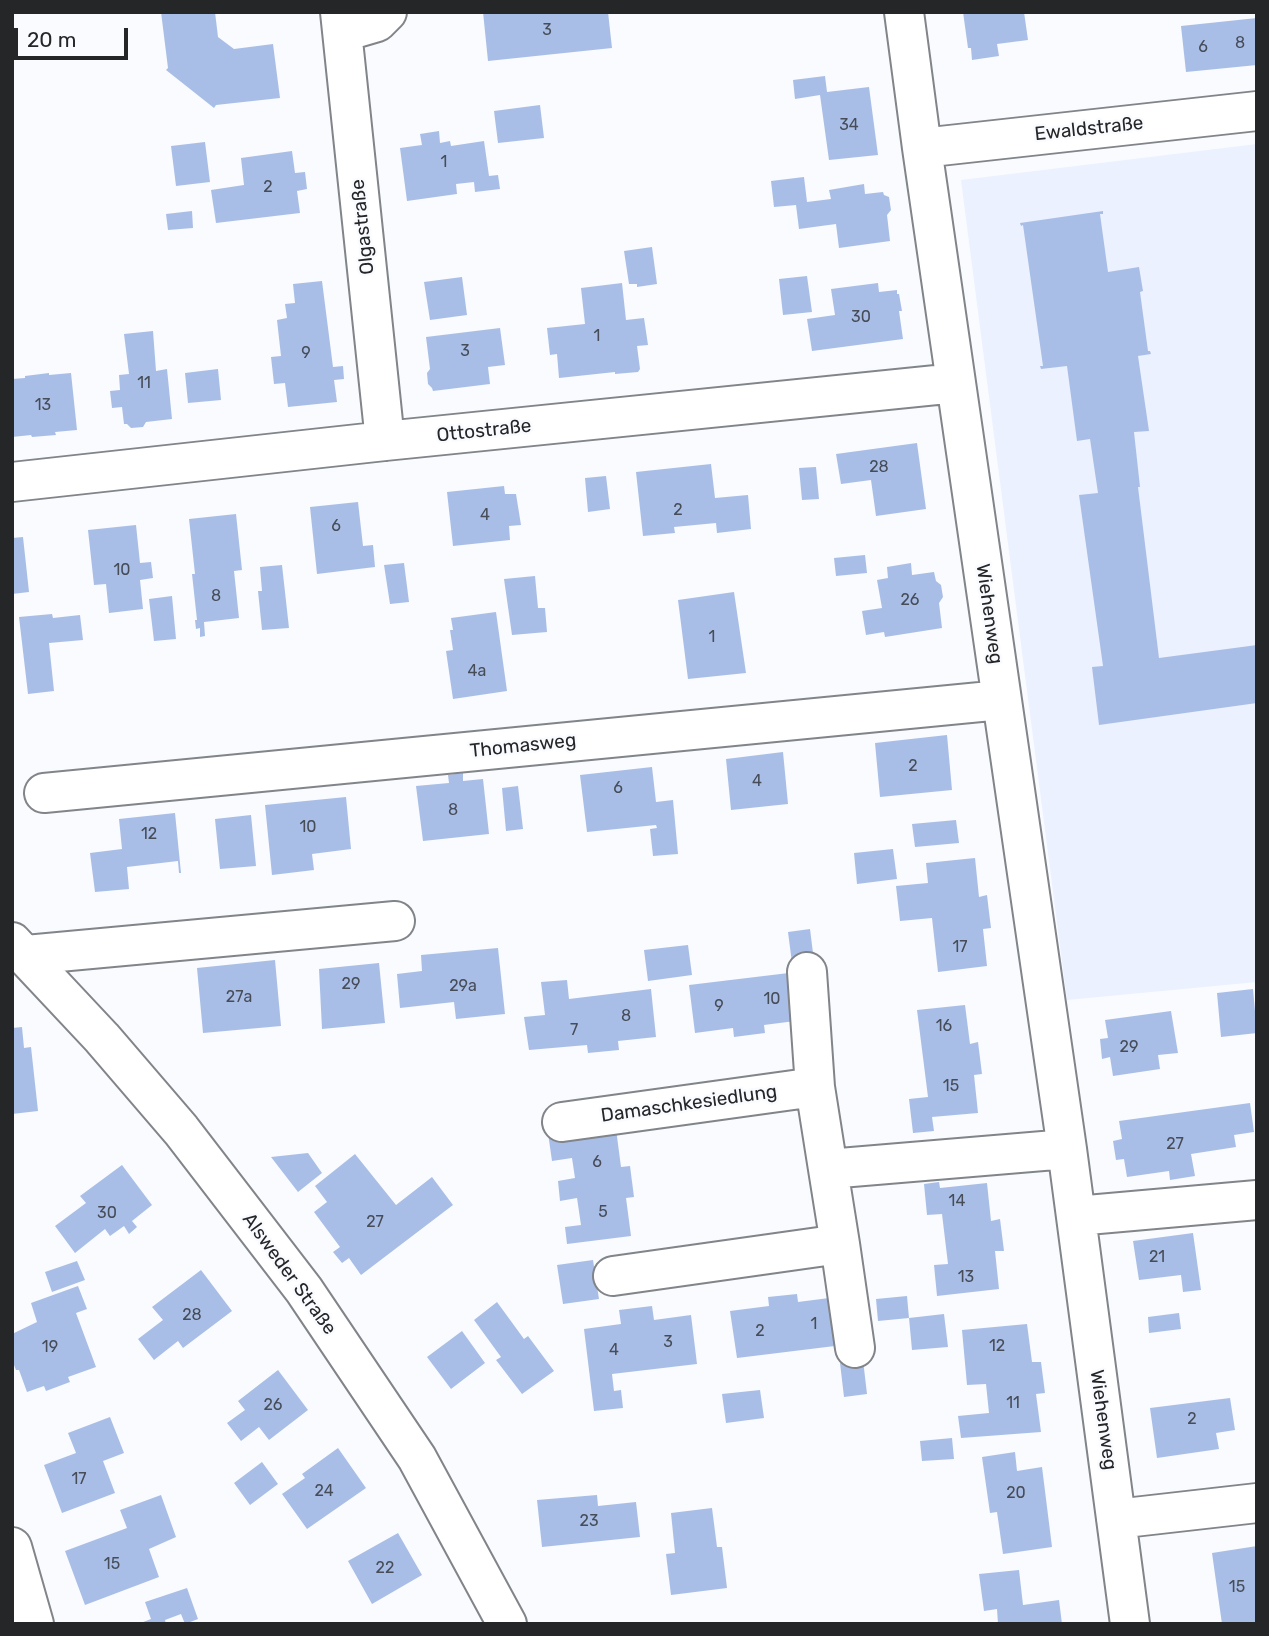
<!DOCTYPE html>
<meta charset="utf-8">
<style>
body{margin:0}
#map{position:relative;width:1269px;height:1636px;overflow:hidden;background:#f9fbfe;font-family:Rubik,sans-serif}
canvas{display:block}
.frame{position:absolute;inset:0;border:14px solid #252628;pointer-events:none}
.scale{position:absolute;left:14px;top:28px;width:114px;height:32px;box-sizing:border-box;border:4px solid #252628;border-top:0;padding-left:9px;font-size:21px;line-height:24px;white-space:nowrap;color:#252628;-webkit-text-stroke:5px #f9fbfe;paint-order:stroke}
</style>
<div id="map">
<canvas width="1269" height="1636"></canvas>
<div class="frame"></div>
<div class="scale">20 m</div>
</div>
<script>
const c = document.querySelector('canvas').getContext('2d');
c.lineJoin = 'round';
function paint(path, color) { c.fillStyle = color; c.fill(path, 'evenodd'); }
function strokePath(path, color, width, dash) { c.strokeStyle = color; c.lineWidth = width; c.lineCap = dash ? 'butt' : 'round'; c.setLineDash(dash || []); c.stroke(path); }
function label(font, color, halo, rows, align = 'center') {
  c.font = font + ' Rubik,sans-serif'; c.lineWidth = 5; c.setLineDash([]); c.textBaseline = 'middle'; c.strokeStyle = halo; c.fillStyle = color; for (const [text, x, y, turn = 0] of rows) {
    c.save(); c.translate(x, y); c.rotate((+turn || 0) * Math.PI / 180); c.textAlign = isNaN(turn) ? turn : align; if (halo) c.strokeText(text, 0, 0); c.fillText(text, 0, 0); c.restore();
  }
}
paint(new Path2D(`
 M1257 144V982L1067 1000 961 180Z`), '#ebf1fe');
paint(new Path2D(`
 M161 12H215L218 37 234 49 273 44 280 98 216 105 214 108 166 70 168 68Z
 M483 12H608L612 48 488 61Z
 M963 12H1024L1028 40 997 44 999 56 972 60 971 48H968Z
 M1257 18V65L1186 72 1181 26Z
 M825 76 827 92 869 87 878 155 829 160 820 95 795 99 793 80Z
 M540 105 544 138 498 143 494 111Z
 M439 131 440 143 450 141 451 146 484 141 489 176 498 175 500 189 475 192 474 182 456 184 457 194 407 201 400 148 422 145 420 134Z
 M205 142 210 182 176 186 171 146Z
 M292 151 295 173 305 172 307 189 297 191 300 213 216 223 211 190 244 185 241 158Z
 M804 177 807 202 831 199 829 190 864 184 865 194 883 192 884 195 889 197 891 210 887 215 890 241 839 248 836 224 799 229 796 205 774 207 771 181Z
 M192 211 193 228 168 230 166 214Z
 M1103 211V214H1100L1108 272 1139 267 1143 291 1140 292 1148 351H1150L1151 354 1138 356 1149 431 1134 432 1140 487H1138L1159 658 1257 645V703L1099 725 1092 667 1103 666 1079 495 1098 493 1090 439 1077 441 1067 366 1041 369 1040 366H1043L1023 225 1021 226 1020 223Z
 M652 247 657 284 637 287V284H629L624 251Z
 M807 276 812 312 783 315 779 279Z
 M462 277 467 315 430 320 424 282Z
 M322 281 333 367 343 366 344 379 334 380 337 402 288 407 285 383 274 384 271 357 281 356 277 320 287 318 285 304 295 303 293 284Z
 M622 283 626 320 644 318 648 345 637 346 640 369 638 372 615 374V372L559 378 557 354 550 355 547 328 585 324 581 288Z
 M878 283 879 292 897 290V294H899L902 311H899L903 339 812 351 807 319 835 315 831 289Z
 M500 328 505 365 488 367 490 384 433 391 432 388 428 384 427 373 430 369 426 337Z
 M153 331 156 371 167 369 172 419 146 422 143 427 131 428 127 424H124L122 407 112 408 110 391 120 390 119 375 129 374 124 334Z
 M218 369 221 400 188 403 185 373Z
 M49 373V375L71 373 77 430 55 432 56 435 32 437 31 435 12 437V379L25 378V376Z
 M917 443 926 509 876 516 871 480 841 484 836 454Z
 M711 464 715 498 748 495 751 529 717 533 716 523 674 527 675 533 643 536 636 472Z
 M816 467 819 499 802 500 799 468Z
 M606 476 610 509 588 512 585 478Z
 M504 486 505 494H516L521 525 509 526 510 540 453 546 447 492Z
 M358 502 363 546 373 545 375 567 317 574 310 507Z
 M236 514 242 570 234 571 239 618 204 622 205 636 200 637V628L196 629 195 620H197L192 574H195L189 519Z
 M136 525 140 563 151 562 153 578 140 580 143 609 109 613 106 584 94 585 88 530Z
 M23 537 29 592 12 594V538Z
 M865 555 867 573 836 576 834 558Z
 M404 563 409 602 390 604 384 565Z
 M911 563 912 575 934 572 936 581 941 585 943 597 939 603 942 628 885 637 884 632 866 635 862 611 882 608 877 580 888 578 887 567Z
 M282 565 289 628 262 630 258 591H262L260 567Z
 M535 576 538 608H545L547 632 512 635 504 579Z
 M734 592 746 673 688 679 678 600Z
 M172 596 176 639 154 641 149 599Z
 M496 612 507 691 453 699 446 651 453 650 450 630H453L451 618Z
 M52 614 53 618 80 615 83 640 49 643 54 691 28 694 19 617Z
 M947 735 952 790 880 797 875 743Z
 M783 752 788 804 731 810 726 759Z
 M652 767 656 802 673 800 678 854 653 856 650 829 657 828 656 825 587 832 580 775Z
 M463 773V781L483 779 489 834 423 841 416 786 449 783 448 775Z
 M518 786 523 829 506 831 502 788Z
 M346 797 351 849 312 854 314 870 272 875 265 805Z
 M175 813 181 873H179L178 861 127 867 129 889 95 892 90 853 122 849 119 819Z
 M251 815 256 866 220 869 215 819Z
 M956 820 959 843 915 847 912 824Z
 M893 849 897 879 857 884 854 853Z
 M975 858 979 897 987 895 989 912 991 928 983 929 987 966 938 972 932 918 900 921 896 886 928 883 926 863Z
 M810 929 814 961 792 963 788 932Z
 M688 945 692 975 648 981 644 950Z
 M498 948 505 1014 456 1019 454 1002 400 1008 397 974 422 971 421 955Z
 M275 960 281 1026 203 1033 197 968Z
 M379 963 385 1023 322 1029 319 969Z
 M797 972 803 1020 764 1025 765 1033 734 1037 733 1028 695 1033 689 985Z
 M567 980 569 999 651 989 656 1037 618 1041 619 1050 588 1053 587 1045 529 1050 524 1017 545 1015 541 982Z
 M1253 989 1257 1033 1221 1037 1217 993Z
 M965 1005 970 1044 978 1042 982 1074 974 1075 978 1113 932 1117 934 1131 913 1133 909 1099 928 1097 917 1010Z
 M1171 1011 1178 1053 1158 1055 1160 1069 1113 1076 1110 1057 1102 1059 1100 1039 1108 1038 1105 1020Z
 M22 1027 24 1048 31 1047 38 1111 12 1114V1028Z
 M1250 1103 1254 1132 1234 1135 1236 1147 1191 1154 1195 1176 1170 1180 1169 1171 1127 1177 1124 1159 1116 1160 1113 1141 1122 1139 1119 1121Z
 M616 1129 621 1167 630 1166 634 1197 626 1198 631 1236 567 1244 565 1227 581 1225 577 1198 560 1201 558 1181 575 1178 572 1158 552 1161 548 1133Z
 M308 1153 322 1173 298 1192 271 1157Z
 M355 1154 396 1205 432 1177 453 1205 361 1275 349 1258 342 1263 333 1252 340 1247 314 1212 327 1202 315 1186Z
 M122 1165 152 1205 132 1221 137 1227 129 1234 124 1226 110 1236 105 1229 75 1253 55 1226 86 1203 80 1196Z
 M939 1182 940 1188 987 1183 991 1221 1000 1219 1004 1251H995L999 1289 937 1296 934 1265 948 1264 942 1214 927 1215 924 1184Z
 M1193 1233 1201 1290 1183 1292 1181 1275 1139 1280 1133 1241Z
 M593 1260 599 1299 563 1304 557 1265Z
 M77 1261 85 1280 52 1292 45 1272Z
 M201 1270 232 1311 183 1348 178 1341 154 1360 138 1339 163 1320 152 1307Z
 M78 1286 87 1309 76 1313 96 1367 68 1377 70 1382 46 1391 44 1386 27 1392 19 1370H16L12 1360V1334L37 1322 31 1303Z
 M797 1294 798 1302 837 1297 843 1345 737 1358 730 1311 769 1306 768 1297Z
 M907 1296 909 1318 944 1314 948 1347 912 1350 909 1318 878 1321 876 1299Z
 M497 1302 524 1339 528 1336 554 1371 522 1394 496 1360 501 1357 474 1320Z
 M652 1306 654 1320 691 1315 697 1364 612 1374 614 1391 621 1390 623 1408 594 1411 584 1329 621 1324 619 1310Z
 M1179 1313 1181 1329 1149 1333 1148 1317Z
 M1027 1324 1032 1362H1041L1045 1393 1036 1394 1041 1432 961 1438 958 1416 989 1413 986 1384 967 1385 962 1330Z
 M462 1331 485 1363 451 1389 427 1357Z
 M863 1360 867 1394 844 1397 840 1363Z
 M278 1370 308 1410 269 1440 259 1427 241 1441 227 1423 245 1410 238 1401Z
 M760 1390 764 1418 726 1423 722 1394Z
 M1230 1398 1235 1430 1216 1433 1219 1449 1157 1458 1150 1408Z
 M110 1417 124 1453 103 1461 115 1493 62 1513 44 1465 76 1453 68 1433Z
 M952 1438 954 1459 922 1461 920 1441Z
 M338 1448 366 1488 307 1529 282 1494 305 1478 302 1474Z
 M1015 1452 1017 1471 1042 1467 1052 1547 1003 1554 997 1512 990 1513 982 1457Z
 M262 1462 278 1484 250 1505 234 1483Z
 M161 1495 176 1537 149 1549 159 1577 85 1605 65 1551 127 1528 120 1510Z
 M597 1495 598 1506 636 1502 640 1537 542 1547 537 1500Z
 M712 1508 717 1547H722L727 1588 671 1595 666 1554 675 1553 671 1513Z
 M398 1533 422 1575 372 1604 348 1561Z
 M1257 1546V1622L1222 1624 1212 1553Z
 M1019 1570 1023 1605 1059 1600 1062 1624H998L997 1609 984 1611 979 1574Z
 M187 1588 198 1619 185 1624 181 1614 165 1620 166 1624H138L151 1619 145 1602Z`), '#a9bee7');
const minor = new Path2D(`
 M340 12 385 441
 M904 12 922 148 1067 1149 1130 1624
 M343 32 377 22 387 12
 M922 148 1257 111
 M12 482 385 441 956 383
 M44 793 1001 700
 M12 942 102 1038 181 1130 304 1290 417 1458 507 1624
 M26 955 395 921
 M807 972 815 1087
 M562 1122 815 1087 828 1169 1067 1149
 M1076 1216 1257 1200
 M840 1244 855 1348
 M613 1276 840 1244 828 1169
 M1116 1519 1257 1503
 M12 1547 34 1624`);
strokePath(minor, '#818489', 42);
strokePath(minor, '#fff', 38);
label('16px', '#464c58', null, [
 ["3",547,30],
 ["8",1240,43],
 ["6",1203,47],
 ["34",849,125],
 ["1",444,162],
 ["2",268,187],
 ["30",861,317],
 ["1",597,336],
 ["3",465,351],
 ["9",306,353],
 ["11",144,383],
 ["13",43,405],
 ["28",879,467],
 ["2",678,510],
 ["4",485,515],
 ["6",336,526],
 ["10",122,570],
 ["8",216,596],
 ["26",910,600],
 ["1",712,637],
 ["4a",477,671],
 ["2",913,766],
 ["4",757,781],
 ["6",618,788],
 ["8",453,810],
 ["10",308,827],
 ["12",149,834],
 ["17",960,947],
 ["29",351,984],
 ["29a",463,986],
 ["27a",239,997],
 ["10",772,999],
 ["9",719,1006],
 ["8",626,1016],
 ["16",944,1026],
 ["7",574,1030],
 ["29",1129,1047],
 ["15",951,1086],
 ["27",1175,1144],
 ["6",597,1162],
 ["14",957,1201],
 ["5",603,1212],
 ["30",107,1213],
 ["27",375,1222],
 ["21",1157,1257],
 ["13",966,1277],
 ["28",192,1315],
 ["1",814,1324],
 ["2",760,1331],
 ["3",668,1342],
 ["12",997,1346],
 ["19",50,1347],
 ["4",614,1350],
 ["11",1013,1403],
 ["26",273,1405],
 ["2",1192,1419],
 ["17",79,1479],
 ["24",324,1491],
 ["20",1016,1493],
 ["23",589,1521],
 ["15",112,1564],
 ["22",385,1568],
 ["15",1237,1587]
]);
label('19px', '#252628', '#f9fbfe', [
 ["Ewaldstraße",1089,129,-6],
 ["Olgastraße",363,227,-96],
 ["Ottostraße",484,431,-6],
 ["Wiehenweg",989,614,82],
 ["Thomasweg",523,746,-6],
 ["Damaschkesiedlung",689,1104,-8],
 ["Alsweder Straße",289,1274,54],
 ["Wiehenweg",1103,1420,82]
]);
</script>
